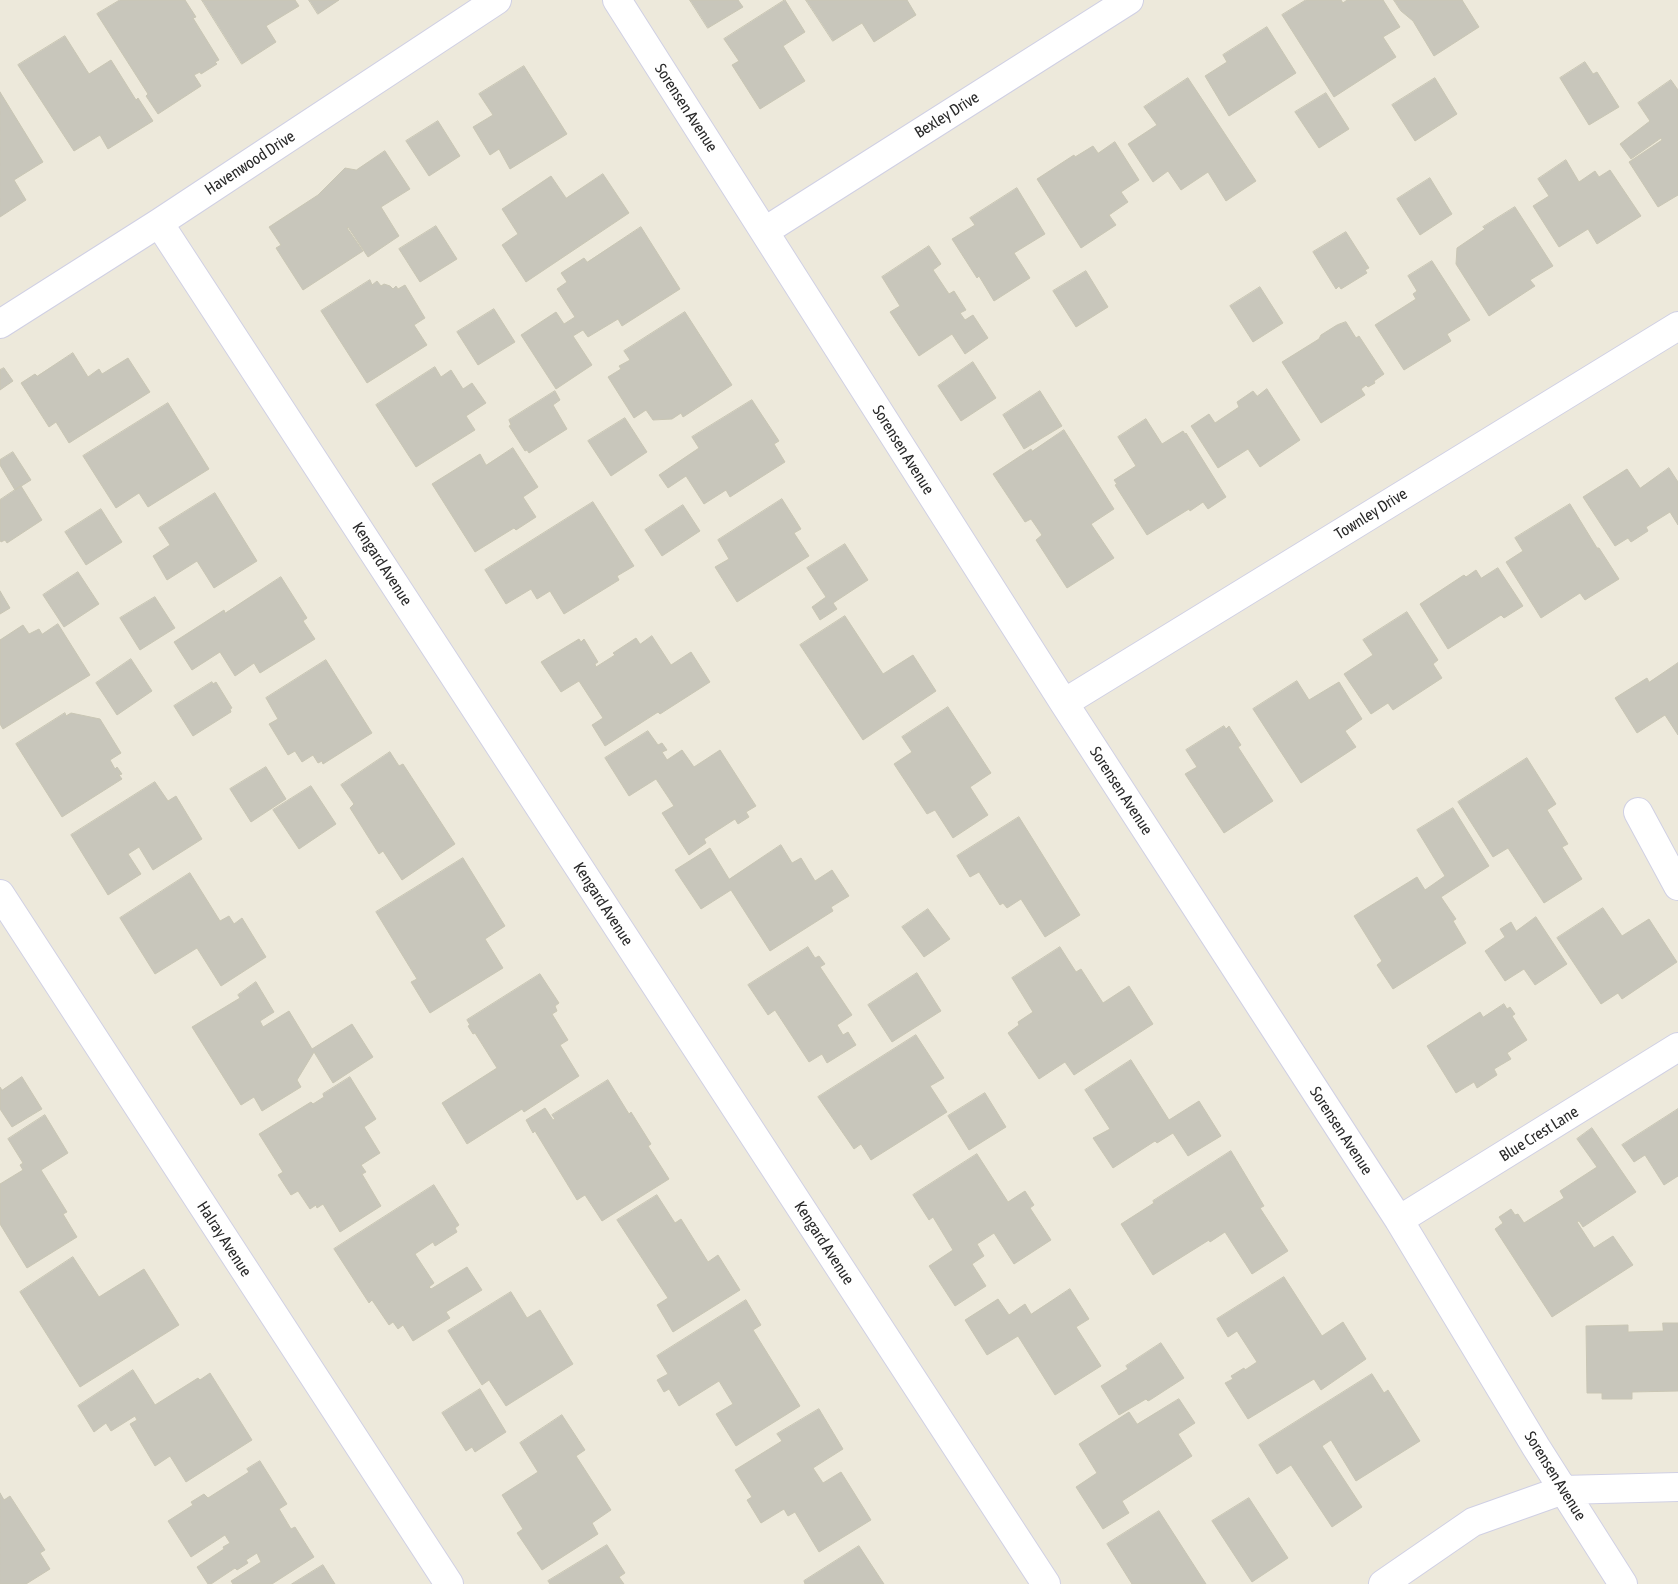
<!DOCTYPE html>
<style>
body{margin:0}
canvas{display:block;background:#ede9db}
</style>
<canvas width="1678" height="1584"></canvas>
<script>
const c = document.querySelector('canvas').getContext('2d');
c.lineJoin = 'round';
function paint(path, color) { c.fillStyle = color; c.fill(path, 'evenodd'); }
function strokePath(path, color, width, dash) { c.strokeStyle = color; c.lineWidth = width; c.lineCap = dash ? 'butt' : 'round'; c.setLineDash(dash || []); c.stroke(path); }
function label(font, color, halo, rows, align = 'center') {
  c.font = font + ' "Asap Condensed",sans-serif'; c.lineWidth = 4.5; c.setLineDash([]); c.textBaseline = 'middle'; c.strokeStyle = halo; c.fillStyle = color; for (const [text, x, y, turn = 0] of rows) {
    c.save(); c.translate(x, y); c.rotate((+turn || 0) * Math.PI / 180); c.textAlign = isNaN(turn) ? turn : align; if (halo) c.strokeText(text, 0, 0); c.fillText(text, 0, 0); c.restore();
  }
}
const building = new Path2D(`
 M120 0H185L196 17 193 18 219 60 215 62 217 64 201 74 200 72 194 75 201 86 158 114 146 96 148 94 97 14Z
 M202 0H295L299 6 266 26 276 42 242 64Z
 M309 0H339L318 14Z
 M690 0H738L743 7 708 28Z
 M785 0 805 32 783 46 805 81 760 109 732 65 739 61 724 39Z
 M806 0H907L916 15 874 42 862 23 833 41Z
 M1306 0H1341L1343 3 1347 0H1383L1400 27 1383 37 1396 57 1334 97 1282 15Z
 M1394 0H1462L1479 27 1434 56 1413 21 1401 11Z
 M1267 27 1296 73 1229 116 1205 76 1227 62 1223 55Z
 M65 36 89 74 111 60 136 100 138 98 153 121 108 149 100 135 74 151 18 65Z
 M1585 62 1593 74 1597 72 1619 107 1589 125 1560 78Z
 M524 66 567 134 510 169 499 149 490 155 473 127 493 115 479 94Z
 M1188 78 1256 181 1226 201 1208 172 1181 190 1168 171 1153 182 1128 144 1157 125 1144 107Z
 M1435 78 1457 114 1415 141 1392 105Z
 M1671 80 1678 90V195L1658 207 1629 162 1662 140 1661 138 1631 159 1620 144 1650 121 1638 103Z
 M0 92 43 162 14 180 26 200 0 217Z
 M1326 93 1349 129 1319 148 1295 112Z
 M438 121 460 156 429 176 406 141Z
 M1115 142 1139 180 1121 192 1128 202 1109 215 1116 225 1081 248 1037 179 1074 155 1075 157 1093 146 1098 153Z
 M385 151 410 189 381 207 399 236 368 257 348 227 347 228 363 251 303 290 276 248 281 245 269 227 318 195 345 168 356 170Z
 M1566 160 1579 182 1595 171 1599 177 1610 170 1641 216 1597 244 1588 229 1559 247 1533 206 1549 196 1538 179Z
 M603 174 629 213 526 282 502 245 518 234 502 209 551 176 566 198Z
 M1430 178 1452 214 1420 235 1397 199Z
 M1017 188 1045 234 1014 253 1030 278 994 301 979 276 977 278 952 239 975 225 970 218Z
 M1515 207 1553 266 1530 280 1535 286 1489 316 1456 264 1457 248 1485 229 1483 227Z
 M436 226 457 259 420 282 399 249Z
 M641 227 680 289 622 326 618 319 588 337 583 330 573 336 592 365 556 389 521 335 556 312 564 324 575 317 557 289 567 282 561 273 584 258 587 262Z
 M1346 232 1369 268 1365 270 1367 273 1341 289 1339 286 1336 289 1313 252Z
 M929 246 941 264 933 270 949 294 954 291 966 310 960 313 965 320 973 315 988 338 965 354 952 334 919 356 890 312 900 306 882 277Z
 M1432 261 1470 320 1447 334 1451 341 1404 370 1375 325 1416 299 1413 294 1417 291 1408 276Z
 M1086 271 1108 307 1076 327 1053 291Z
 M370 280 372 285 377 281 381 286 384 284 390 286 393 289 396 286 398 289 405 285 425 318 414 325 427 345 367 383 321 311Z
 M1260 287 1283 323 1253 342 1230 306Z
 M494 309 515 342 478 365 457 332Z
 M685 312 732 385 683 417 681 413 672 419 653 420 646 410 634 418 608 377 621 369 619 366 630 360 624 351Z
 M1346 322 1356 338 1359 336 1384 374 1374 381 1375 383 1368 387 1366 385 1361 389 1365 395 1321 423 1282 362 1319 339 1321 335 1337 325Z
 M73 353 88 377 99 369 102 374 128 358 150 392 69 443 56 422 49 427 21 383 35 374 37 376Z
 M973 362 996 398 961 421 938 386Z
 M435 367 441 377 451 370 463 389 472 383 486 403 466 416 475 430 416 467 376 405Z
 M4 368 13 381 0 390V370Z
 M1267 389 1300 440 1260 467 1248 449 1218 468 1191 426 1209 414 1215 423 1239 407 1237 402 1253 391 1257 396Z
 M555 391 560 400 553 405 567 429 529 453 527 450 525 451 509 426 511 425 509 420Z
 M1040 391 1062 426 1024 449 1003 415Z
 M752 400 779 441 774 444 785 462 730 497 726 490 704 504 686 476 668 488 659 475 699 448 692 437Z
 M168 403 209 469 148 507 139 493 116 508 83 456Z
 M625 418 647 452 611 476 588 441Z
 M1146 419 1162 444 1183 431 1185 434 1186 433 1226 497 1208 509 1203 502 1190 511 1189 509 1147 535 1115 485 1117 484 1114 480 1136 466 1118 437Z
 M1064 430 1114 509 1091 524 1114 558 1067 588 1036 540 1042 535 1031 519 1025 522 993 474 1031 449 1032 451Z
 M513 448 538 487 523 497 536 517 516 530 514 528 475 552 432 484 480 454 486 465Z
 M13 452 31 480 15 490 0 465V460Z
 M1669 468 1678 482V525L1670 512 1646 527 1648 531 1631 542 1628 538 1615 546 1583 497 1627 469 1640 488Z
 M21 486 42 520 7 543 5 540 1 542 0 540V500Z
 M215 493 257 561 214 588 197 561 167 580 153 556 170 545 159 528Z
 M782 499 801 529 794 533 809 556 737 602 715 567 729 559 718 540Z
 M593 502 634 566 617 576 619 580 564 614 550 591 537 599 531 589 506 604 485 570Z
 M1570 504 1597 548H1599L1619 579 1585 600 1580 593 1541 618 1506 562 1523 551 1515 538Z
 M683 505 700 531 662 556 645 530Z
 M101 509 122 542 86 565 65 532Z
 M845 544 868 580 833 603 837 609 820 620 812 607 826 597 807 568Z
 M1498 568 1523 606 1504 618 1501 615 1448 649 1420 604 1464 575 1466 577 1476 570 1481 578Z
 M78 572 99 604 64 627 43 595Z
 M281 577 307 618 303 621 315 639 260 673 254 663 235 676 220 652 192 670 174 642 224 610 225 613Z
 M0 591 10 608 0 614Z
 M155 597 175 628 140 650 120 618Z
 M1407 612 1438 660 1433 664 1442 678 1393 710 1388 703 1371 714 1344 674 1373 655 1363 640Z
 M845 616 883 674 913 655 936 691 863 740 800 645Z
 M58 624 90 675 3 729 0 724V640L23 625 29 634 39 629 42 634Z
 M652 636 671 665 691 652 710 682 660 714 658 712 605 746 592 725 603 718 579 681 561 692 541 662 579 639 581 642 584 639 598 662 595 664 596 667 615 655 613 653 636 638 640 644Z
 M131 659 152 691 117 715 96 683Z
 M326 660 372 733 323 764 322 761 318 763 313 755 302 762 295 751 288 755 269 724 278 719 266 698Z
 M1678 663V735L1665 715 1637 733 1615 698 1647 678 1649 682Z
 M1297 681 1309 700 1339 682 1362 719 1345 731 1356 747 1301 783 1253 709Z
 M212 682 213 684 216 682 232 708 230 709 231 712 193 736 174 706Z
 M948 707 991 773 970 787 988 815 953 838 935 810 927 814 894 764 912 752 902 737Z
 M65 713 66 716 71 713 100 719 121 753 110 760 115 769 117 767 122 774 119 775 122 779 62 817 16 744Z
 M1224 726 1226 729 1229 726 1241 745 1238 747 1273 801 1224 833 1185 774 1197 767 1186 750Z
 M648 731 658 745 662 743 667 750 662 752 667 760 682 750 694 767 720 750 756 806 746 812 749 817 738 824 735 819 704 839 706 843 689 855 662 813 674 806 656 779 629 796 605 758Z
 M390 752 399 766 403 764 455 844 402 880 383 851 379 854 350 808 354 804 341 785Z
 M1527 758 1556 804 1547 810 1568 844 1562 847 1582 879 1544 903 1508 848 1493 857 1458 802Z
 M266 767 286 799 251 822 230 789Z
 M155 782 168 801 176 796 202 839 153 870 139 847 128 854 141 874 108 895 71 835Z
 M311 786 336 824 299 849 273 810Z
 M1453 808 1489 866 1441 897 1456 919 1453 921 1466 943 1393 989 1377 965 1382 961 1354 916 1417 877 1425 890 1445 876 1417 830Z
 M1019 817 1080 915 1045 937 1021 899 1007 908 1003 903 1000 905 979 872 970 877 957 856Z
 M781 845 792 863 801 858 815 881 832 870 849 896 831 907 833 911 770 951 731 890 701 909 675 870 710 848 729 879Z
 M463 858 505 926 485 939 503 968 430 1013 411 982 417 979 376 912Z
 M190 873 220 921 229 916 234 924 242 918 266 957 221 986 197 948 155 974 120 918Z
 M1603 908 1622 936 1649 919 1677 962 1622 999 1618 993 1601 1004 1557 938Z
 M928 909 950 939 924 957 902 927Z
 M1536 917 1567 964 1535 985 1524 969 1505 981 1485 951 1505 937 1500 929 1511 922 1516 931Z
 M808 947 815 958 819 956 825 964 820 967 852 1015 837 1025 843 1035 848 1032 856 1045 827 1063 822 1054 809 1062 775 1010 768 1015 748 985Z
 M1060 947 1076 972 1081 969 1103 1003 1129 986 1153 1024 1074 1075 1065 1062 1039 1079 1008 1033 1019 1025 1018 1022 1033 1012 1012 978Z
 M917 973 941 1011 892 1042 868 1005Z
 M540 974 559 1003 555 1006 557 1011 552 1014 568 1040 560 1045 579 1076 524 1112 522 1109 467 1144 442 1103 497 1068 475 1033 473 1034 468 1026 470 1025 467 1020Z
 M256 982 274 1012 260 1021 263 1027 289 1011 312 1049 352 1024 373 1057 333 1083 314 1052 297 1080 301 1087 262 1111 254 1097 241 1105 192 1027 240 998 238 995Z
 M1504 1004 1507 1009 1510 1007 1515 1014 1512 1016 1527 1040 1507 1053 1511 1059 1494 1069 1497 1075 1477 1088 1474 1082 1456 1093 1427 1046 1480 1012 1483 1017Z
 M916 1035 944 1078 930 1086 947 1112 871 1160 861 1144 854 1149 818 1097Z
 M1131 1060 1169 1120 1199 1101 1221 1136 1188 1156 1173 1133 1157 1143 1155 1141 1113 1168 1093 1138 1110 1129 1085 1090Z
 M22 1077 42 1109 12 1127 0 1109V1087L2 1090Z
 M350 1077 376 1119 364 1127 380 1153 361 1165 366 1172 362 1174 381 1206 340 1232 323 1204 317 1208 316 1205 310 1209 298 1191 291 1195 278 1175 283 1172 259 1134 311 1102 313 1104 324 1097 323 1094Z
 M608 1080 629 1114 631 1112 651 1144 648 1146 669 1179 602 1221 585 1195 577 1200 535 1131 533 1133 526 1120 545 1108 553 1120 555 1119 552 1115Z
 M985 1093 1006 1127 969 1150 948 1116Z
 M1678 1109V1176L1664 1185 1645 1155 1634 1162 1622 1145Z
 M45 1115 68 1153 41 1170 67 1212 63 1214 77 1237 27 1268 0 1224V1184L23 1170 20 1165 23 1163 8 1139Z
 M1592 1128 1636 1192 1583 1227 1579 1221 1577 1222 1594 1248 1613 1236 1633 1265 1552 1317 1495 1229 1503 1223 1499 1217 1511 1209 1515 1215 1518 1214 1524 1223 1564 1198 1560 1191 1597 1167 1577 1139Z
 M1231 1151 1264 1206 1260 1208 1288 1251 1252 1274 1225 1232 1210 1242 1209 1240 1153 1275 1121 1224 1154 1203 1153 1201Z
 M977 1154 1008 1202 1025 1191 1034 1205 1030 1208 1051 1240 1014 1264 994 1233 977 1244 984 1256 972 1264 986 1286 955 1306 929 1266 953 1250 933 1217 929 1220 913 1195Z
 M434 1185 459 1225 455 1228 457 1232 435 1246 433 1242 415 1254 434 1283 429 1287 431 1289 467 1267 482 1290 446 1312 450 1318 413 1341 403 1325 398 1329 393 1322 389 1325 372 1300 369 1303 334 1249Z
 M657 1195 675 1223 681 1219 708 1262 718 1255 740 1290 673 1332 657 1305 668 1298 617 1220Z
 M73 1257 99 1297 144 1269 179 1325 80 1387 20 1292Z
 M1284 1277 1322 1336 1343 1322 1366 1359 1321 1390 1314 1379 1248 1419 1225 1383 1233 1379 1231 1376 1244 1368 1245 1370 1257 1362 1237 1331 1228 1337 1217 1319Z
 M1070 1289 1089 1319 1076 1327 1101 1366 1055 1395 1018 1336 987 1355 965 1320 998 1299 1009 1315 1025 1304 1031 1314Z
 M511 1292 527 1318 540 1310 573 1364 506 1406 489 1380 482 1385 448 1331Z
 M746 1300 761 1325 753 1330 800 1406 736 1446 716 1414 733 1404 719 1381 679 1406 669 1389 664 1392 657 1380 668 1374 657 1356Z
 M1663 1323H1678V1391L1632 1392V1399H1602V1393H1587L1586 1326 1628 1325V1332L1663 1331Z
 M1161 1343 1184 1378 1150 1400 1148 1401 1146 1399 1119 1415 1101 1386 1128 1369 1126 1366Z
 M133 1370 155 1405 198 1378 200 1380 210 1373 252 1440 186 1482 170 1456 155 1466 130 1424 137 1420 135 1416 111 1431 106 1423 94 1432 78 1406Z
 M1372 1374 1384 1393 1388 1390 1420 1441 1356 1481 1331 1440 1322 1446 1362 1507 1332 1527 1291 1465 1277 1474 1259 1445Z
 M480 1389 506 1432 475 1452 472 1447 466 1451 442 1413Z
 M1179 1399 1195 1423 1178 1434 1192 1456 1122 1501 1129 1513 1103 1529 1076 1487 1097 1473 1079 1444 1129 1412 1137 1424Z
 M819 1409 843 1449 813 1468 823 1483 841 1472 871 1520 819 1552 795 1512 788 1516 784 1509 761 1523 747 1500 752 1497 735 1470 782 1441 777 1434Z
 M562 1415 585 1450 576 1456 611 1510 592 1523 598 1534 542 1570 517 1533 523 1529 502 1495 538 1472 520 1443Z
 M260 1461 287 1504 279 1509 291 1529 295 1527 314 1557 272 1584H233L231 1581 261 1562 257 1553 246 1560 248 1563 237 1570 235 1568 211 1584H208L197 1567 224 1549 223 1547 230 1543 225 1535 191 1557 168 1521 193 1505 191 1502 204 1494 208 1498 249 1472 247 1469Z
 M0 1493 4 1500 10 1496 45 1550 40 1553 50 1569 26 1584H0Z
 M1249 1498 1288 1558 1252 1582 1212 1521Z
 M1159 1511 1206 1584H1132L1107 1544Z
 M607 1545 625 1573 619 1577 624 1584H550L548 1581Z
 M859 1546 884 1584H805L804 1581Z
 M323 1565 335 1584H292Z`);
paint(building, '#c8c6bb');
strokePath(building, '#c9c6b4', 1);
const minor = new Path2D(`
 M617 0 1064 703 1399 1220 1536 1447 1623 1584
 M159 223 1046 1584
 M765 231 1129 0
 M0 324 159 223 497 0
 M1064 703 1678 326
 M1638 812 1678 886
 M0 894 449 1584
 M1399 1220 1678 1047
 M1383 1584 1473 1522 1563 1490 1678 1487`);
strokePath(minor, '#d0d0e4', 30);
strokePath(minor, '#fff', 28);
label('16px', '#2a2a2a', '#fff', [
 ["Sorensen Avenue",686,108,57],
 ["Bexley Drive",947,115,-32],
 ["Havenwood Drive",250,163,-33],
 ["Sorensen Avenue",903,450,58],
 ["Townley Drive",1371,514,-32],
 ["Kengard Avenue",382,564,57],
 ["Sorensen Avenue",1121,791,57],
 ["Kengard Avenue",603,904,57],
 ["Sorensen Avenue",1341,1131,57],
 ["Blue Crest Lane",1539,1134,-32],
 ["Halray Avenue",224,1239,57],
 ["Kengard Avenue",824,1243,57],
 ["Sorensen Avenue",1555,1476,58]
]);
</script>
